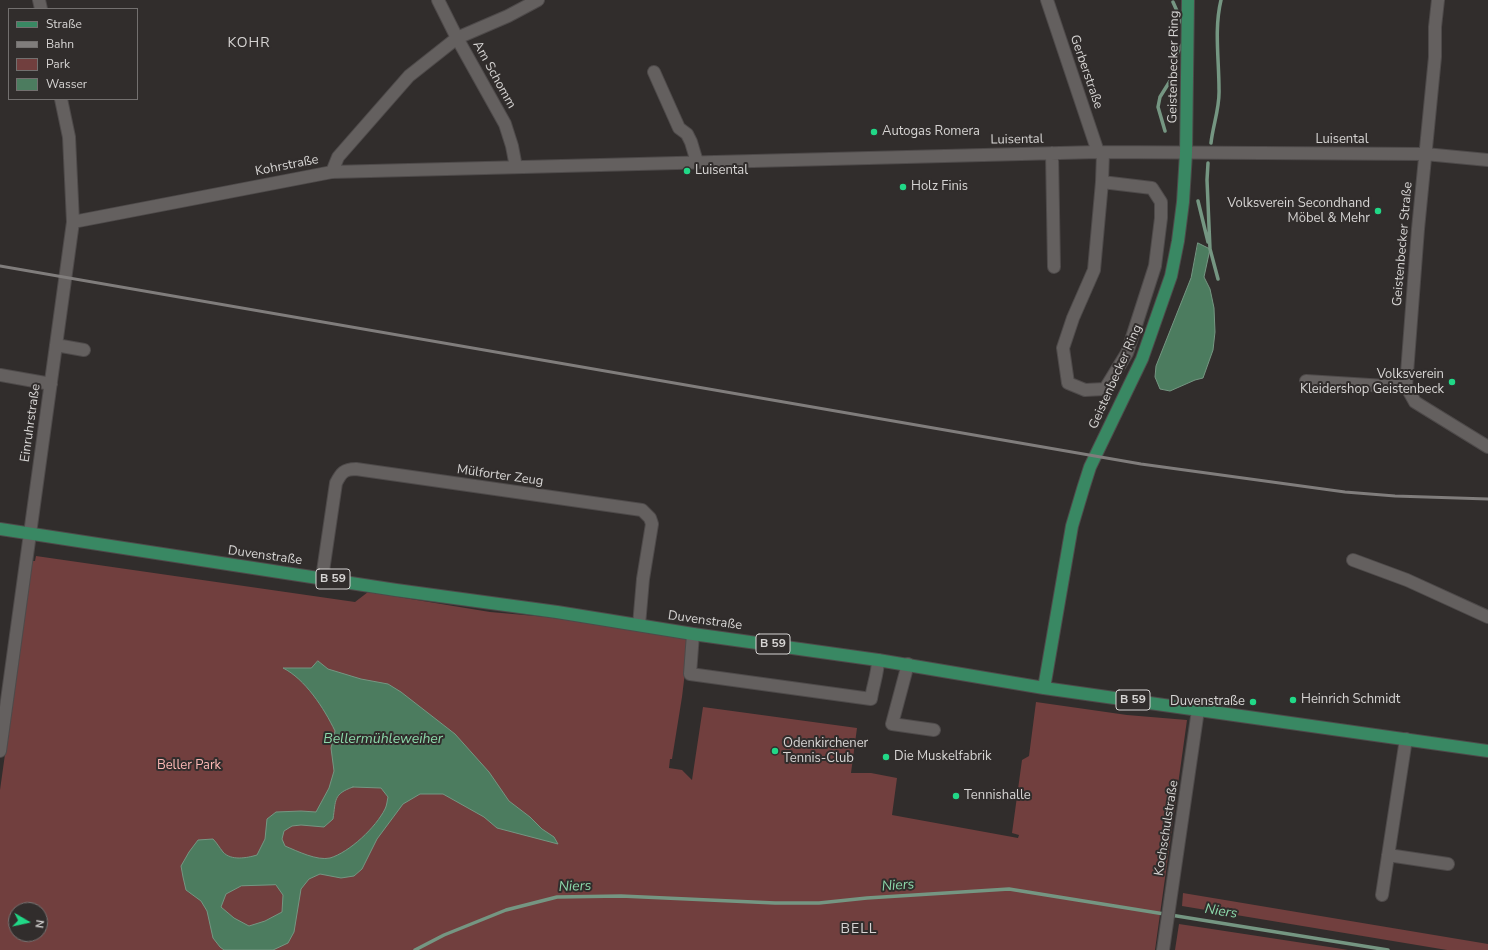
<!DOCTYPE html>
<meta charset="utf-8">
<style>
body{margin:0}
#map{position:relative;width:1488px;height:950px;overflow:hidden;background:#312d2c;font-family:"Nunito Sans",sans-serif}
canvas{display:block}
.legend{position:absolute;left:8px;top:8px;width:130px;height:92px;box-sizing:border-box;background:#312d2c;border:1px solid #73706f;margin:0;padding:5px 7px;list-style:none;font-size:12px;color:#d6d4d3}
.legend li{display:flex;align-items:center;gap:8px;height:20px}
.legend b{width:20px;border:1px solid #73706f}
.north{position:absolute;left:8px;top:902px;width:40px;height:40px;box-sizing:border-box;background:#312d2c;border:1px solid #73706f;border-radius:50%;rotate:99deg;font-size:11px;font-weight:700;line-height:16px;text-align:center;color:#d6d4d3}
.north::after{content:'';display:block;margin:auto;width:14px;height:18px;background:#21d887;clip-path:polygon(50% 0,100% 100%,50% 72%,0 100%)}
</style>
<div id="map">
<canvas width="1488" height="950"></canvas>
<ul class="legend">
<li><b style="height:5px;background:#398863"></b>Straße</li>
<li><b style="height:5px;background:#807d7c"></b>Bahn</li>
<li><b style="height:11px;background:#713f3e"></b>Park</li>
<li><b style="height:11px;background:#4c7c5f"></b>Wasser</li>
</ul>
<div class="north">N</div>
</div>
<script>
const c = document.querySelector('canvas').getContext('2d');
c.lineJoin = 'round';
function paint(path, color) { c.fillStyle = color; c.fill(path, 'evenodd'); }
function strokePath(path, color, width, dash) { c.strokeStyle = color; c.lineWidth = width; c.lineCap = dash ? 'butt' : 'round'; c.setLineDash(dash || []); c.stroke(path); }
function label(font, color, halo, rows, align = 'center') {
  c.font = font + ' "Nunito Sans",sans-serif'; c.lineWidth = 4; c.setLineDash([]); c.textBaseline = 'middle'; c.strokeStyle = halo; c.fillStyle = color; for (const [text, x, y, turn = 0] of rows) {
    c.save(); c.translate(x, y); c.rotate((+turn || 0) * Math.PI / 180); c.textAlign = isNaN(turn) ? turn : align; if (halo) c.strokeText(text, 0, 0); c.fillText(text, 0, 0); c.restore();
  }
}
paint(new Path2D(`
 M36 556 355 602 368 592 490 612 547 617 689 639 682 697 672 759H670L669 768 682 770 692 780 703 707 857 728 851 773H871L897 778 892 815 1018 838 1019 835 1012 833 1022 760 1029 756 1036 702 1127 715 1187 720 1155 950H0V790L32 561H35ZM16 910H40V934H16Z
 M1183 893 1488 944V950H1447L1182 906Z
 M1179 924 1336 948 1348 950H1175Z`), '#713f3e');
const water = new Path2D(`
 M1198 243 1210 249 1204 277 1210 289 1214 308 1215 332 1213 350 1203 378 1195 380 1170 391 1160 389 1155 377 1156 366 1191 278Z
 M318 661 328 669 361 679 388 684 401 692 455 734 489 772 509 801 530 817 542 829 554 837 558 844 497 828 484 817 443 794H420L403 804 377 839 362 869 354 876 341 878 320 874 309 879 301 889 294 932 288 943 273 950H224L220 947 213 938 207 911 201 901 186 890 183 877 181 866 189 852 198 840 213 839C217 843 219 847 223 852 231 861 247 858 257 855L265 839 267 819 276 812 301 811 316 812 329 788 334 771 331 748 335 731C324 708 305 679 283 668H311ZM353 787 381 788 388 797C387 801 387 805 385 809 376 827 350 852 330 858 317 861 297 851 285 846L282 839 284 831 292 826 301 825 324 827 333 819C336 800 333 794 353 787ZM276 885 283 895 282 912 265 921 249 926 234 918 221 907 226 894 241 886Z`);
paint(water, '#4c7c5f');
strokePath(water, '#759682', 1);
strokePath(new Path2D(`
 M1173 2 1184 27
 M1165 131 1158 107 1160 97 1175 73 1176 56 1183 43
 M1211 143C1213 125 1220 107 1219 89 1219 59 1214 29 1221 0
 M1208 163 1207 180 1210 249 1218 279
 M1198 201 1208 242
 M415 950 444 935 506 910 557 897 621 896 775 903H819L867 898 1009 889 1388 950`), '#759682', 3.5);
const minor = new Path2D(`
 M39 0 41 9
 M438 0 457 38 505 124 512 146 516 167
 M1047 0 1098 152
 M1438 0 1435 27V57L1418 229 1406 386 1415 402 1488 447
 M654 72 679 128 687 134 691 142 697 162
 M1052 153 1054 267
 M332 172 1098 152 1425 154 1488 160
 M1102 182 1152 188 1161 202V218L1155 266 1127 353 1105 389 1085 390 1068 383 1063 348 1073 318 1094 270 1102 182 1103 153
 M73 222 332 172 338 157 409 76 457 38 508 16 538 0
 M56 345 84 350
 M0 375 51 384
 M1306 381 1386 386H1406
 M1353 560 1407 580 1488 617
 M322 578 336 483C341 473 344 469 356 469L642 510 650 518 652 524 643 579 639 625
 M693 634 690 674 871 699C873 685 878 673 878 660
 M908 664 892 724 934 730
 M0 751 73 222 69 137 61 99
 M1388 855 1448 864
 M1382 895 1406 739
 M1163 950 1198 710`);
const major = new Path2D(`
 M0 529 396 590 557 612 693 634 878 660 1044 688 1488 751
 M1044 688 1072 526 1083 489 1090 467 1142 359 1171 276 1178 241 1183 202 1186 153 1188 0`);
strokePath(minor, '#4e4a4a', 14);
strokePath(major, '#4e4a4a', 14);
strokePath(minor, '#64605f', 12);
strokePath(major, '#398863', 12);
strokePath(new Path2D(`
 M0 266 1141 464 1345 492 1395 496 1488 499`), '#807d7c', 3);
for (const [x, y, r, color] of [
 [874,132,4,"#21d887"],
 [687,171,4,"#21d887"],
 [903,187,4,"#21d887"],
 [1378,211,4,"#21d887"],
 [1452,382,4,"#21d887"],
 [1293,700,4,"#21d887"],
 [1253,702,4,"#21d887"],
 [775,751,4,"#21d887"],
 [886,757,4,"#21d887"],
 [956,796,4,"#21d887"]
]) { const dot = new Path2D(); dot.arc(x, y, r, 0, 2 * Math.PI); c.fillStyle = color; c.fill(dot); strokePath(dot, '#312d2c', 1.5); }
for (const [x, y, w] of [
 [333,579,34],
 [773,644,34],
 [1133,700,34]
]) { const box = new Path2D(); box.roundRect(x - w / 2, y - 10, w, 20, 3); c.fillStyle = '#312d2c'; c.fill(box); strokePath(box, '#d6d4d3', 1); }
label('bold 12px', '#d6d4d3', null, [
 ["B 59",333,579],
 ["B 59",773,644],
 ["B 59",1133,700]
]);
label('13px', '#d6d4d3', '#312d2c', [
 ["Geistenbecker Ring",1174,67,-89],
 ["Gerberstraße",1086,72,71],
 ["Am Schomm",494,75,61],
 ["Luisental",1017,140,-1],
 ["Luisental",1342,140],
 ["Kohrstraße",287,166,-11],
 ["Geistenbecker Straße",1403,244,-85],
 ["Geistenbecker Ring",1116,377,-66],
 ["Einruhrstraße",31,423,-82],
 ["Mülforter Zeug",500,476,8],
 ["Duvenstraße",265,556,8],
 ["Duvenstraße",705,621,8],
 ["Kochschulstraße",1167,828,-81]
]);
label('13px', '#d6d4d3', '#312d2c', [
 ["Autogas Romera",882,132],
 ["Luisental",695,171],
 ["Holz Finis",911,187],
 ["Volksverein Secondhand",1370,204,"right"],
 ["Möbel & Mehr",1370,219,"right"],
 ["Volksverein",1444,375,"right"],
 ["Kleidershop Geistenbeck",1444,390,"right"],
 ["Heinrich Schmidt",1301,700],
 ["Duvenstraße",1245,702,"right"],
 ["Odenkirchener",783,744],
 ["Tennis-Club",783,759],
 ["Die Muskelfabrik",894,757],
 ["Tennishalle",964,796]
], 'left');
label('13px', '#fcb8b5', '#312d2c', [
 ["Beller Park",189,766]
]);
c.letterSpacing = '1px';
label('14px', '#d6d4d3', '#312d2c', [
 ["KOHR",249,44],
 ["BELL",859,930]
]);
c.letterSpacing = '0px';
label('italic 14px', '#8cd8aa', '#312d2c', [
 ["Bellermühleweiher",383,740],
 ["Niers",898,886,-4],
 ["Niers",575,887,-2],
 ["Niers",1221,912,9]
]);
</script>
